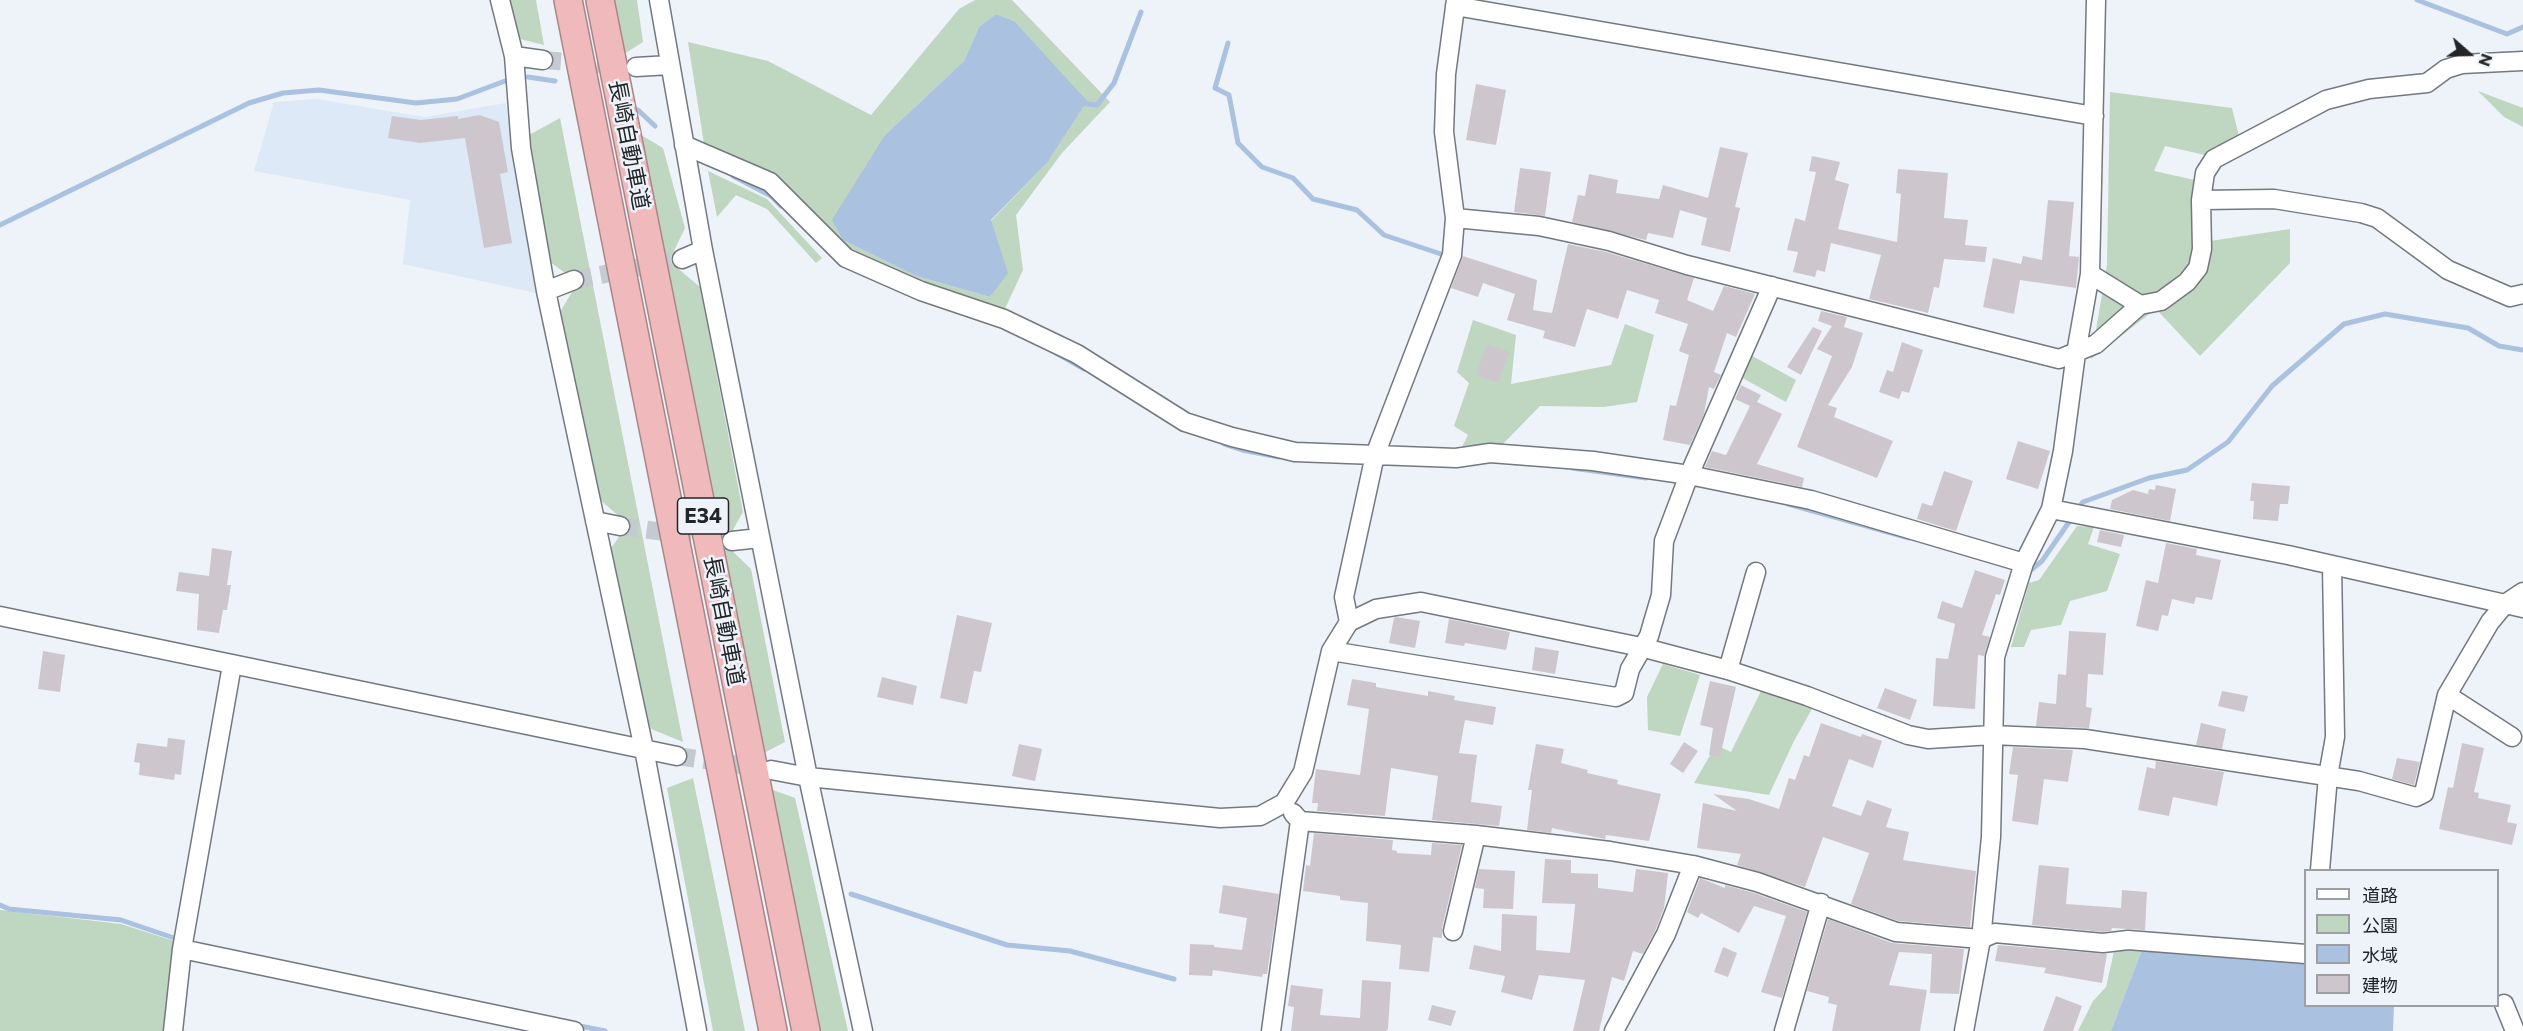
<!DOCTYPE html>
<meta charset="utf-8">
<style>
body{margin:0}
#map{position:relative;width:2523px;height:1031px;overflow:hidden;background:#edf3f9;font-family:Commissioner,"Noto Sans JP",sans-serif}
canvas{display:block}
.legend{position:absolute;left:2304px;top:869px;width:195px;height:138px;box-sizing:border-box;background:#edf3f9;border:2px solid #9ca0a5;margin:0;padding:8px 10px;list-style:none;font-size:18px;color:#222427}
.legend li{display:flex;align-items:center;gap:12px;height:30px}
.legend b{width:30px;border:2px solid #9ca0a5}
.north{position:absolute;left:2439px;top:24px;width:60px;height:60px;-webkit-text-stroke:4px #edf3f9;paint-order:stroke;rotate:110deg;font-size:16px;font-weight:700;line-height:24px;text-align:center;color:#222427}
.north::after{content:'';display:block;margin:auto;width:21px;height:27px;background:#222427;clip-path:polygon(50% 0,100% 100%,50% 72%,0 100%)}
</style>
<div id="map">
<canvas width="2523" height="1031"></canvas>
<ul class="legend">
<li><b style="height:8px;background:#fff"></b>道路</li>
<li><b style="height:16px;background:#bfd6c1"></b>公園</li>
<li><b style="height:16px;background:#aac1df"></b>水域</li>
<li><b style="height:16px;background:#cdc7cd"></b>建物</li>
</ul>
<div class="north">N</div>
</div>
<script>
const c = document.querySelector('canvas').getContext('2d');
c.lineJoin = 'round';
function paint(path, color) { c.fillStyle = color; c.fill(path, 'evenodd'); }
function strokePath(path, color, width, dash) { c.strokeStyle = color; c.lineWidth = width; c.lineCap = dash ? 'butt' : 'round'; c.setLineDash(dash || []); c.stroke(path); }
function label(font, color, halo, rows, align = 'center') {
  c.font = font + ' Commissioner,"Noto Sans JP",sans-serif'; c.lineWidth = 5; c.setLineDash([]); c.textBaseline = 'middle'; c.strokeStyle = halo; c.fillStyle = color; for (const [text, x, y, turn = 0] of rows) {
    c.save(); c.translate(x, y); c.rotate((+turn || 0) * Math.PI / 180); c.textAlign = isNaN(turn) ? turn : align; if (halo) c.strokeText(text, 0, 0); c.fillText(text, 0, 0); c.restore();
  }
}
paint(new Path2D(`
 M317 99 424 117 506 103 536 293 403 264 410 200 254 171 274 102Z`), '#dde9f6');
paint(new Path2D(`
 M508 0H536L544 45 516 38Z
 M613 0H637L643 42 624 54Z
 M975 0H1012L1110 102 1062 153 1016 215 1023 270 1003 313 908 282 834 242 818 217 773 174 704 144 688 42 768 61 871 115 959 9ZM996 14 1014 21 1046 164 991 221 1007 273 990 297 916 276 843 240 885 135 964 61 979 27Z
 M2478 91 2523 108V127L2504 117Z
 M2110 92 2232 108 2240 140 2205 155 2165 146 2154 171 2195 180 2210 241 2290 229V263L2200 356 2156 309 2091 359 2107 265Z
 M560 118 683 742 649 728 607 554 628 524 598 498 560 312 578 282 550 262 529 135Z
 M636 132 663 148 685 228 669 261 700 287 743 512 725 544 751 569 785 742 760 755Z
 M708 171 767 199 822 258 816 263 767 209 736 195 717 217Z
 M1473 320 1516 335 1511 384 1611 365 1625 324 1654 335 1637 402 1604 407 1540 406 1500 447 1460 451 1468 435 1454 426 1469 383 1457 372Z
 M1747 353 1796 380 1786 402 1737 375Z
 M2077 526 2094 527 2088 544 2120 554 2107 591 2070 601 2061 625 2031 630 2024 647H2011L2029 583 2039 580Z
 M1663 664 1700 675 1680 736 1648 730 1647 697Z
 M1761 691 1813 707 1793 743 1769 795 1694 783 1716 745 1731 752Z
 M693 778 745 1031H713L667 788Z
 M770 789 795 798 848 1031H819Z
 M0 910 121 924 174 941 164 1031H0Z
 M2115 947H2143L2111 1031H2078L2093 1001 2106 987Z`), '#bfd6c1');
paint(new Path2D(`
 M996 14 1014 21 1087 101 1046 164 991 220 1008 273 990 297 916 276 843 240 832 220 885 135 964 61 979 27Z
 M2143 947 2305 964 2306 1006H2394L2393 1031H2111Z`), '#aac1df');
strokePath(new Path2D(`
 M2417 0 2507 34 2523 27
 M1228 43 1215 88 1229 95 1238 143 1262 167 1293 178 1313 199 1357 210 1384 235 1447 256
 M528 77 555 81
 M1080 103 1097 105 1114 83 1141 12
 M638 110 655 126
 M733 176 771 196 781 206
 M0 225 249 103 283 93 319 90 416 103 457 99 505 81
 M1058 354 1084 369
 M1224 444 1242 450 1279 457
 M1572 468 1646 478
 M1788 504 1909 538
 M2025 570H2031L2042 561 2083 502 2149 478 2187 470 2228 442 2272 386 2344 324 2385 314 2468 328 2499 346 2523 350
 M851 894 1007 945 1070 951 1174 979
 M0 905 9 909 121 920 174 938
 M575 1025 605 1031`), '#aac1df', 5);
paint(new Path2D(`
 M1476 84 1506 90 1496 145 1466 140Z
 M480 115 499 122 508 172 500 174 512 243 484 248 465 138 420 143 388 138 392 116 421 120 458 116V119Z
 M1720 147 1748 153 1735 207 1740 208 1730 252 1701 245 1707 218 1680 210 1673 238 1648 233 1646 240 1572 222 1578 195 1585 196 1589 174 1618 180 1616 193 1659 199 1663 185 1708 198Z
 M1812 156 1840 162 1835 180 1849 184 1838 229 1897 242 1901 194 1896 193 1898 169 1948 173 1944 218 1968 220 1965 245 1987 247 1985 262 1944 259 1939 288 1934 287 1928 313 1869 299 1881 255 1831 243 1825 272 1817 270 1815 277 1793 272 1798 252 1787 250 1795 218 1805 221 1816 172 1809 171Z
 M1520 168 1551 172 1545 216 1514 212Z
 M2048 200 2074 202 2069 256 2079 257 2076 288 2020 280 2014 314 1983 307 1993 258 2021 264 2023 256 2042 260Z
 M1568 244 1606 252 1694 278 1687 300 1713 311 1724 286 1755 294 1736 337 1727 333 1714 372 1721 375 1714 389 1709 387 1704 414 1690 445 1663 440 1670 405 1676 406 1689 355 1679 351 1688 324 1655 313 1659 300 1627 290 1618 319 1587 309 1575 347 1543 338 1545 331 1507 320 1515 294 1483 283 1478 297 1451 288 1463 256 1537 280 1533 310 1552 313Z
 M1821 311 1847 317 1844 327 1863 333 1852 367 1828 405 1837 408 1834 417 1893 441 1877 478 1797 447 1832 356 1817 349 1832 326 1818 321Z
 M1813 327 1822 331 1801 375 1787 367Z
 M1902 342 1923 350 1909 393 1902 391 1899 399 1879 392 1887 370 1893 372Z
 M1487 344 1509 352 1498 383 1476 375Z
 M1741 385 1761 395 1757 402 1782 414 1757 464 1804 478 1802 487 1705 467 1712 451 1726 455 1750 406 1735 399Z
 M2018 441 2050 451 2038 489 2006 479Z
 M1944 471 1973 481 1956 531 1917 519 1922 503 1932 506Z
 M2252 483 2290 486 2288 504H2280L2278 521 2253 519 2254 501H2250Z
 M2156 485 2176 489 2170 521 2110 509 2112 500 2133 490 2148 494 2149 489 2155 490Z
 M2100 530 2124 535 2121 547 2097 542Z
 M2166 543 2197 549 2196 555 2221 560 2212 600 2196 597 2194 604 2172 599 2168 616 2162 615 2158 631 2136 626 2146 580 2158 583Z
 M212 548 232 551 227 585H231L227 610H223L219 633 197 630 199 594 176 591 179 572 209 576Z
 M1975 570 2005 580 2000 595 1996 594 1982 635 1990 637 1984 656 1978 655 1975 709 1933 706 1936 658 1948 659 1955 624 1937 618 1942 601 1962 608Z
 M957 615 992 623 981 672 974 671 967 704 940 698Z
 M1396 617 1420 621 1415 648 1389 643 1394 618Z
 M1449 619 1510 632 1506 650 1465 643 1464 646 1445 643Z
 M2069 631 2106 633 2103 675 2088 674 2086 707 2092 708 2089 728 2036 726 2039 702 2056 704 2058 674 2066 675Z
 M1535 647 1559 651 1555 674 1532 670Z
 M43 651 65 655 60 692 38 689Z
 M882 677 917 686 913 705 877 697Z
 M1352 679 1376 683V687L1428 696V691L1455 696 1454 700 1496 707 1493 725 1465 720 1459 753 1477 755 1471 802 1502 806 1499 826 1432 820 1438 776 1391 768 1385 816 1317 811 1318 803H1312L1316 769 1360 775 1369 709 1347 705Z
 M1710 681 1736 687 1720 757 1709 755 1713 728 1700 725Z
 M1885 688 1917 700 1910 720 1877 708Z
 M2222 691 2248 696 2244 712 2218 706Z
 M1821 723 1861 737 1862 734 1882 741 1873 768 1849 759 1832 806 1861 816 1867 800 1892 809 1886 827 1909 832 1903 860 1976 871 1970 927 1898 921 1851 904 1869 853 1823 837 1805 887 1737 865 1741 854 1697 848 1703 803 1737 811 1713 794 1749 799 1779 809 1789 778 1795 780 1804 755 1809 757Z
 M2201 723 2226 729 2222 749 2196 745Z
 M168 738 185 740 181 775 175 774 174 780 139 775 140 763 134 762 137 743 167 747Z
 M1684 742 1698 751 1683 773 1670 764Z
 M2462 743 2484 748 2474 792 2479 793 2478 798 2511 805 2507 822 2517 824 2512 845 2439 829 2448 787 2453 788Z
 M1019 744 1042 749 1035 781 1012 776Z
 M1536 744 1564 749 1561 763 1588 770 1587 773 1618 780 1617 784 1661 794 1649 841 1606 835 1605 839 1600 838 1552 828 1551 833 1527 830 1532 790H1528Z
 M2013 747 2073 750 2068 782 2044 779 2038 825 2012 821 2018 775 2009 774Z
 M2397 758 2420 762 2414 785 2392 779Z
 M2156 761 2224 772 2217 806 2173 797 2169 816 2138 810 2147 767 2155 769Z
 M1314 833 1393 840 1392 850 1397 851V853L1431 855 1432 843 1462 845 1442 928V938L1433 937 1429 972 1399 969 1401 945 1366 941 1368 903 1340 900V896L1303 891 1306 865 1310 866Z
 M1545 859 1571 860V873L1598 874V888L1633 892 1636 869 1668 873 1664 908 1656 929 1643 954 1633 951 1624 981 1612 977 1599 1031H1573L1585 980 1539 975 1532 1000 1501 992 1505 976 1469 969 1474 945 1501 951 1502 914 1537 916 1536 950 1570 953 1575 907V904L1542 903Z
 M2039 865 2069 868 2066 904 2121 908 2122 890 2147 892 2145 930 2112 928 2111 931 2103 932 2032 925Z
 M1479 869 1515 871 1513 909 1483 908 1484 889 1475 888Z
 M1700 878 1725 888V885L1754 893 1807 912 1782 998 1761 992 1786 916 1754 906 1739 933 1701 913 1698 918 1687 912Z
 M1223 885 1279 894 1267 974H1263L1262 977 1213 970 1212 976 1189 975 1190 944 1214 945V947L1242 950 1247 918 1219 913Z
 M1828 919 1892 943 1964 949 1959 994 1930 993 1932 954 1899 952 1889 985 1927 990 1920 1031H1832L1837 1005 1828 1003 1829 997 1807 991Z
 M1998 945 2107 954 2102 983 2044 973 2046 968 1995 961Z
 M1723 947 1737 953 1728 977 1714 972Z
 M1362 980 1391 982 1388 1029 1386 1031H1291L1294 1007 1288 1006 1291 985 1323 989 1320 1015 1360 1018Z
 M2056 996 2082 1006 2073 1031H2043Z
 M1432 1005 1456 1011 1451 1026 1428 1020Z`), '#cdc7cd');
strokePath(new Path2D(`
 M543 60 622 66
 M574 280 682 259
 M620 526 716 539
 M677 756 761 768`), '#c4cacf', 18, [18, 9]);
const minor = new Path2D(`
 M500 0 514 56 521 148 546 291 644 749 697 1031
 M659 0 703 250 808 777 863 1031
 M1455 6 2094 116
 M514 56 543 60
 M636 67 670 65
 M684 145 770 182 846 258 921 291 1004 319 1077 354 1185 422 1232 437 1295 452 1456 458 1490 453 1593 461 1689 475 1811 500 2024 563
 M2201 200 2274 199 2361 213 2377 218 2448 270 2510 297 2523 294
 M1455 218 1539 226 1609 241 1687 265 2059 359 2096 344 2140 305 2161 301 2187 282 2198 268 2202 249 2201 200 2205 173 2214 159 2326 100 2369 89 2427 83 2446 69 2462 64 2523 61
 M682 259 703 250
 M2090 274 2140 305
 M546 291 574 280
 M2051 509 2288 555 2523 608
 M595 521 620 526
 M732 541 760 538
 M0 616 677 756
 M1349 622 1344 597 1375 455 1452 255 1455 218 1444 132 1446 74 1456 0
 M1331 651 1616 697 1624 693 1630 669 1649 636 1661 595 1664 541 1689 475 1772 286
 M1728 670 1756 572
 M2447 695 2512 737
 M771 770 808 777 1220 818 1260 816 1284 803 1303 772 1331 651 1349 622 1376 609 1421 602 1641 647 1728 670 1807 696 1908 735 1928 739 1992 735 2085 739 2359 781 2416 797 2424 793 2447 695 2490 622 2505 604 2523 592
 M1300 821 1476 835 1610 851 1693 865 1757 882 1896 932 1981 939 1995 933 2103 943 2128 940 2306 954
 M2320 870 2328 776 2335 737 2332 566
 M1453 931 1476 835
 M182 949 574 1031
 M2504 1004 2515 1031
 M173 1031 182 949 232 665
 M1271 1031 1300 821 1293 813
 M1614 1031 1666 934 1693 865
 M1784 1031 1821 903
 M1964 1031 1981 939 1991 837 1995 657 2024 563 2051 509 2063 451 2076 353 2090 274 2096 0`);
const highway = new Path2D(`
 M568 0 773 1031
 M600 0 806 1031`);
strokePath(minor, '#73797f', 21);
strokePath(highway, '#a88688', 30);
strokePath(minor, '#fff', 18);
strokePath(highway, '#f0babd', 27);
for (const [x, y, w] of [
 [703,516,51]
]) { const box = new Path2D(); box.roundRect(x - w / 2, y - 18, w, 36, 4.5); c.fillStyle = '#edf3f9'; c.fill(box); strokePath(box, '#222427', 1.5); }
label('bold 21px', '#222427', null, [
 ["E34",703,516]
]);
label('22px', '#222427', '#edf3f9', [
 ["長崎自動車道",629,145,79],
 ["長崎自動車道",724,621,79]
]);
</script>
